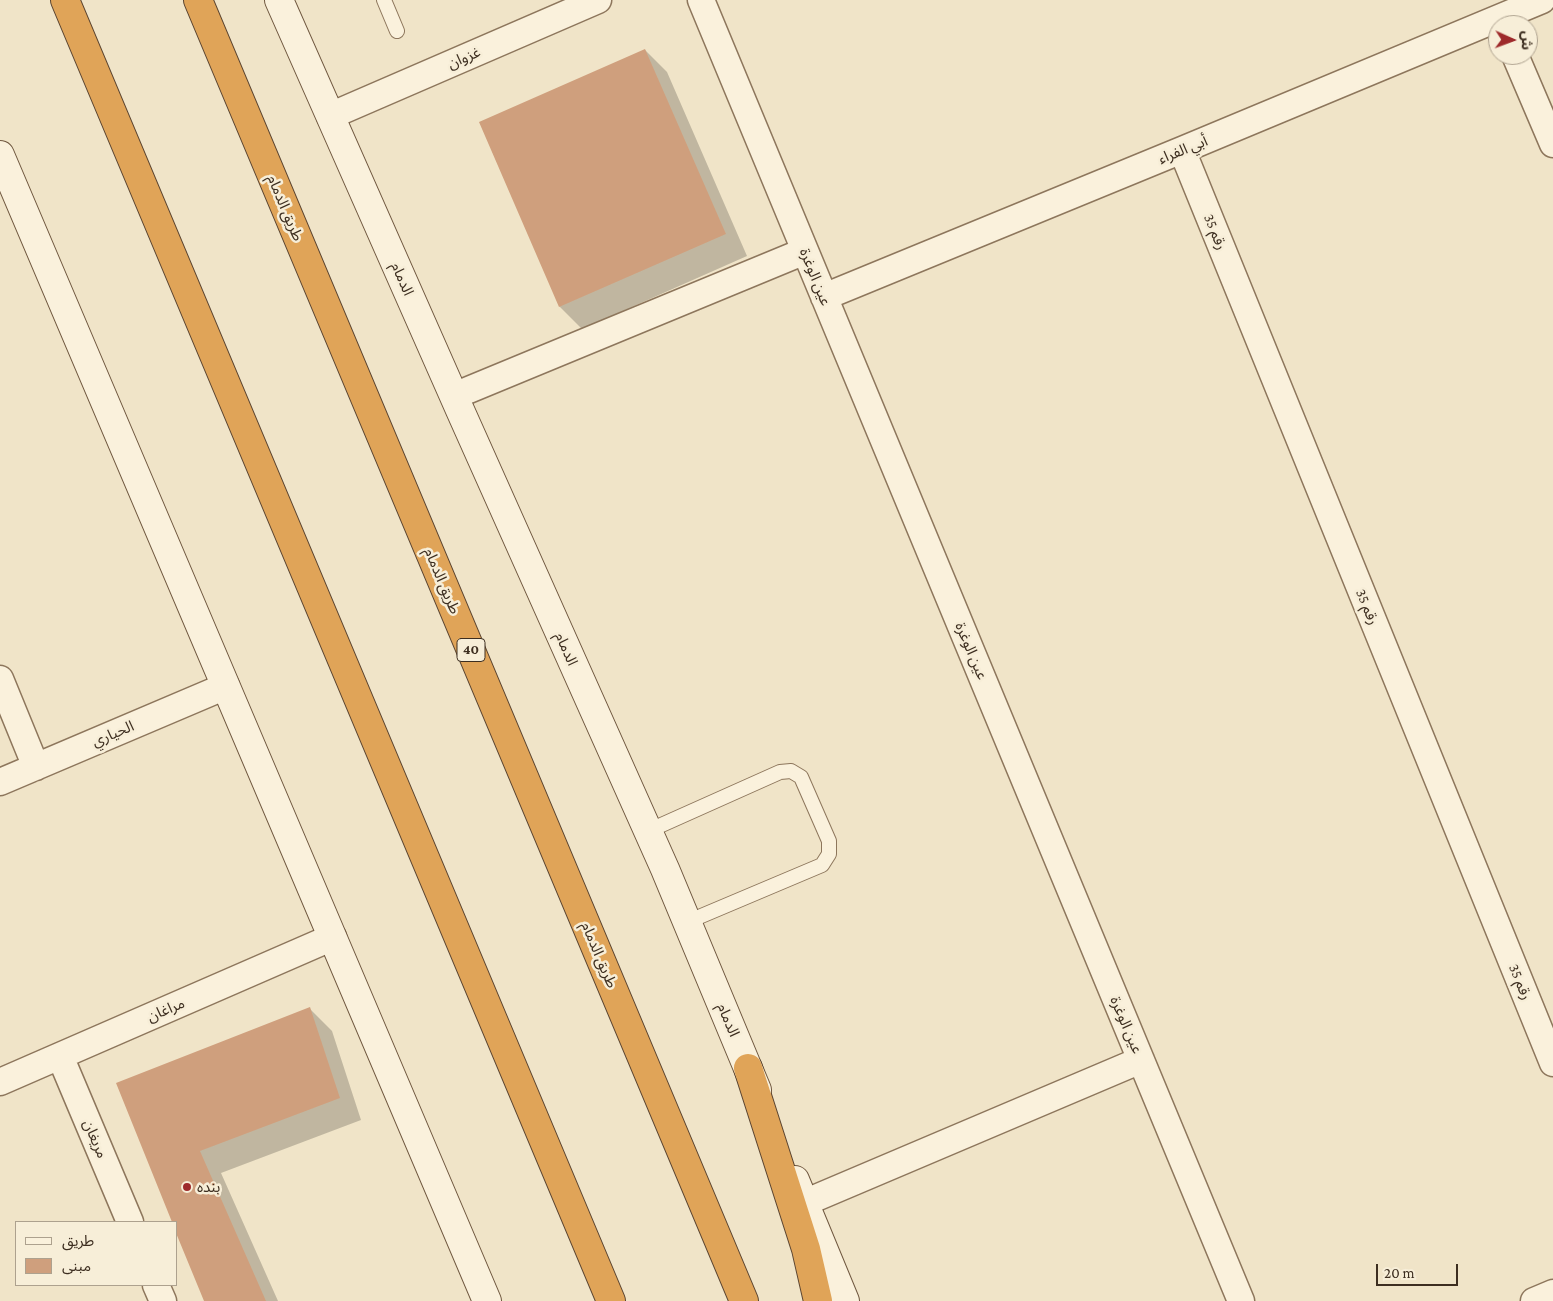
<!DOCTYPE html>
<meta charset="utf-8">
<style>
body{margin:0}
#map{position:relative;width:1553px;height:1301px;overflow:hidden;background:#f0e4c8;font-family:"Crimson Pro","Noto Sans Arabic",serif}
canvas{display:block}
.legend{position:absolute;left:15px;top:1221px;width:162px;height:65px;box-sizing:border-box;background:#f7eed8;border:1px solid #ada18e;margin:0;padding:6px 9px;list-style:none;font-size:15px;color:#3d2e20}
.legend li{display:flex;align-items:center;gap:10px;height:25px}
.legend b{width:25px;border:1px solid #ada18e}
.north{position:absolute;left:1488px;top:15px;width:50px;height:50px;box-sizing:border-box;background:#f7eed8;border:1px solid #ada18e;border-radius:50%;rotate:92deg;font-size:14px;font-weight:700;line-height:20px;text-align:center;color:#3d2e20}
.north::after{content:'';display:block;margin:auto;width:18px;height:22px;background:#9e2a2b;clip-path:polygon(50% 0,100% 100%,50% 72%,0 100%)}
.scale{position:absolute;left:1376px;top:1264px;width:82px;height:22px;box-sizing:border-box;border:2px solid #3d2e20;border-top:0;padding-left:6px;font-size:15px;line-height:18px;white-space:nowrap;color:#3d2e20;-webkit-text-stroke:4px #f7eed8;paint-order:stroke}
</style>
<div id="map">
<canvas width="1553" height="1301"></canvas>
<ul class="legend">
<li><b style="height:6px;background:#faf1dc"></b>طريق</li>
<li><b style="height:14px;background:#cf9f7d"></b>مبنى</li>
</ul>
<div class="north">ش</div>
<div class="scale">20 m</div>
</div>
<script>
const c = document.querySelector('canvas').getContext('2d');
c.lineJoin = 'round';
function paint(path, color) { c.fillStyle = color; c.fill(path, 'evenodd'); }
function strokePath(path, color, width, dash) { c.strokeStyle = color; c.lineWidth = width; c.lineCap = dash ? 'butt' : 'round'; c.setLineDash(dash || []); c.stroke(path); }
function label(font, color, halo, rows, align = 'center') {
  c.font = font + ' "Crimson Pro","Noto Sans Arabic",serif'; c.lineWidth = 5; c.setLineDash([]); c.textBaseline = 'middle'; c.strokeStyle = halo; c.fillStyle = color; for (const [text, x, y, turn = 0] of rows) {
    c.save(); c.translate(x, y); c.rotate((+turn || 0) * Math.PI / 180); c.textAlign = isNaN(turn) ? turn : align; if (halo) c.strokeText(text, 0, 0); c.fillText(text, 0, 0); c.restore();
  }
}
paint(new Path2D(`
 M645 50 667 72 747 256 582 329 560 307 480 123Z
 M310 1009 332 1031 361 1120 221 1173 278 1301H205L176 1222H173L117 1084Z`), '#0003');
paint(new Path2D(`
 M645 49 726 234 559 307 479 122Z
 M310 1007 340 1098 200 1151 266 1301H204L176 1233V1222H172L116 1083Z`), '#cf9f7d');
const lane = new Path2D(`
 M384 0 397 31
 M648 831 780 772 791 771 801 777 829 841V854L822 865 687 922`);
const street = new Path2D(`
 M701 0 1241 1301
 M1515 55 1553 144
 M330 116 598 0
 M1182 150 1553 1063
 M824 297 1182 150 1542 0
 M454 396 805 251
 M0 679 36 767
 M0 782 226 686
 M60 1056 130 1222
 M0 1082 333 937
 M804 1203 1141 1060
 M156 1285 163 1301
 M1534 1301 1553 1293`);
const secondary = new Path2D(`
 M279 0 460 410 665 869 757 1090
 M0 155 487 1301
 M795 1180 845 1301`);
const highway = new Path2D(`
 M65 0 611 1301
 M198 0 744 1301
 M748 1068 806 1249 818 1301`);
strokePath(lane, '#8d765c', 16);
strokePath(street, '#8d765c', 29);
strokePath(secondary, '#6f573f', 30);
strokePath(highway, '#5b4430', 30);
strokePath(lane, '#faf1dc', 14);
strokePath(street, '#faf1dc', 26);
strokePath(secondary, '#faf1dc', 28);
strokePath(highway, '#e0a458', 28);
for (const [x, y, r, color] of [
 [187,1187,5,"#9e2a2b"]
]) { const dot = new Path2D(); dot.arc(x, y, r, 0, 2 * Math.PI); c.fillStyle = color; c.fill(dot); strokePath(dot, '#f7eed8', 2); }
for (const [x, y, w] of [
 [471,650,28]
]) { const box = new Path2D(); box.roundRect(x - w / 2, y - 11.5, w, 23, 4); c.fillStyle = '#f7eed8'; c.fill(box); strokePath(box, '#3d2e20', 1); }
label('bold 14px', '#3d2e20', null, [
 ["40",471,650]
]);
label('15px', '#3d2e20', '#f7eed8', [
 ["غزوان",464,58,-23],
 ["أبي الفراء",1183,150,-22],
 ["طريق الدمام",285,208,67],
 ["رقم 35",1215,232,68],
 ["عين الوغرة",815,277,68],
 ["الدمام",402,279,66],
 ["طريق الدمام",442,581,67],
 ["رقم 35",1367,607,68],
 ["الدمام",566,649,66],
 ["عين الوغرة",971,651,67],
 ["الحياري",113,734,-23],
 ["طريق الدمام",599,955,67],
 ["رقم 35",1520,982,68],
 ["مراغان",166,1010,-23],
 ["الدمام",728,1020,67],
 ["عين الوغرة",1126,1025,67],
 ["مريغان",95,1139,67]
]);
label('15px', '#3d2e20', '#f7eed8', [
 ["بنده",197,1187]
], 'left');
</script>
